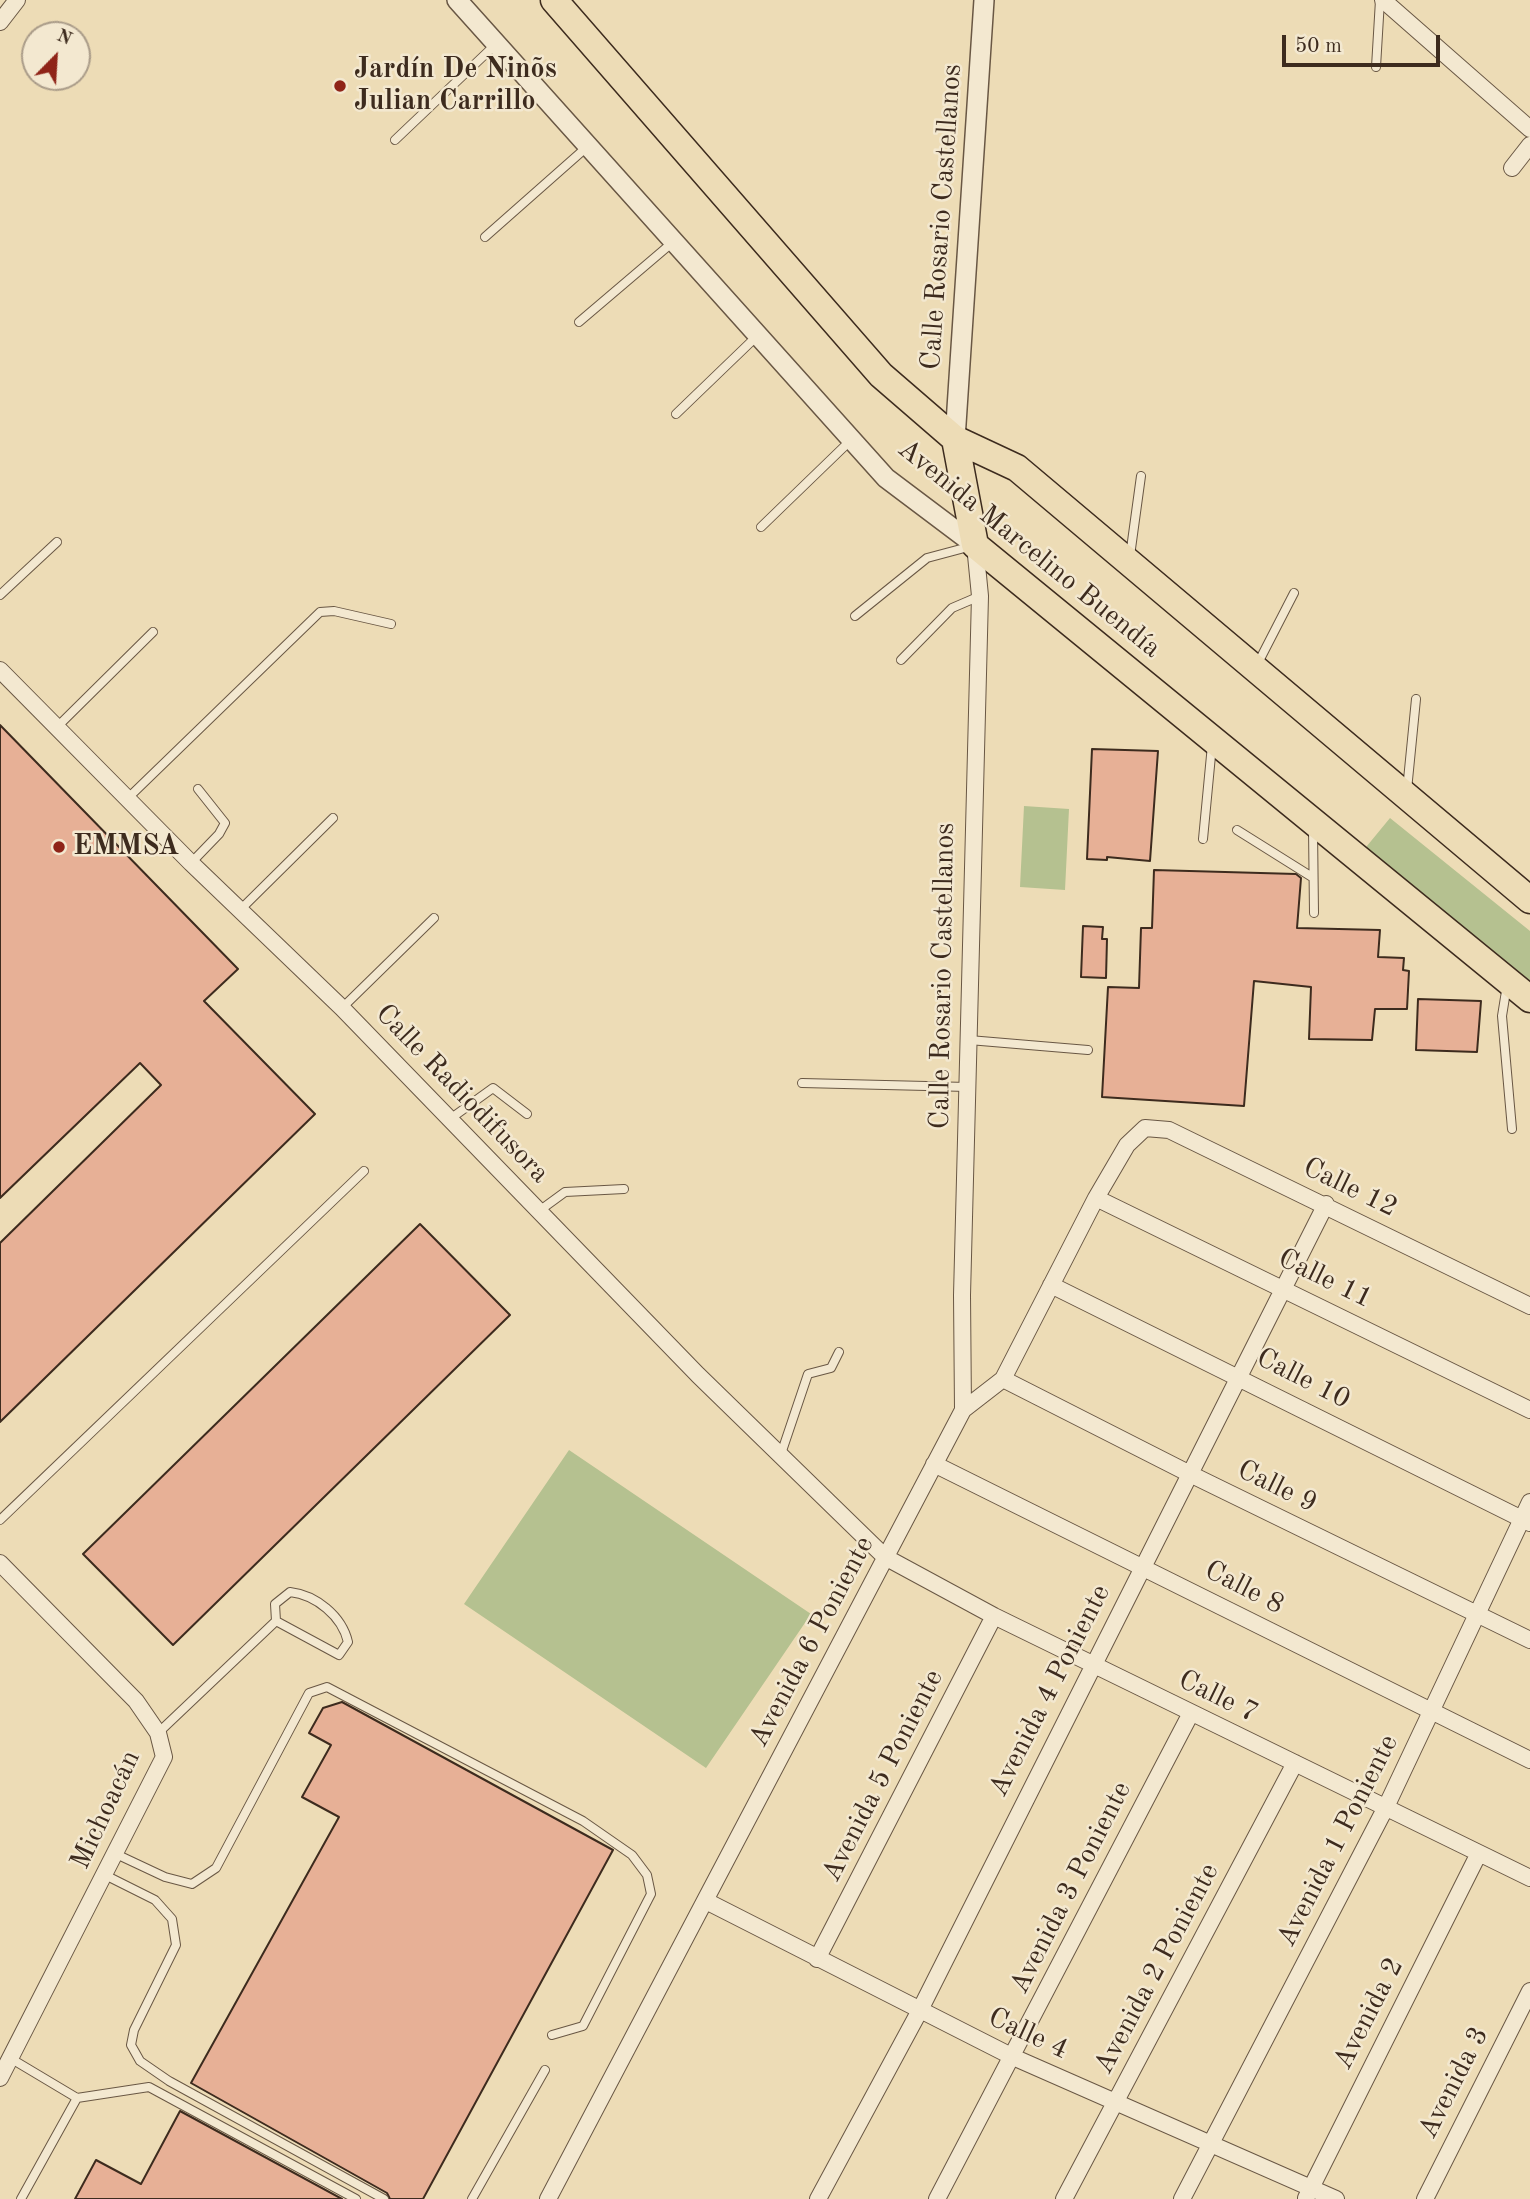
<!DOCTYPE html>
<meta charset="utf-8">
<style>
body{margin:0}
#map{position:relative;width:1530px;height:2199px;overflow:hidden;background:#eddcb6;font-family:"Old Standard TT",serif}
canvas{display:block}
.north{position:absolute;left:21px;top:21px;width:70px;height:70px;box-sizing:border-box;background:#f3e8d0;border:2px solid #aa9c89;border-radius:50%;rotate:24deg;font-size:19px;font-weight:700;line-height:28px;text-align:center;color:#3d2b1e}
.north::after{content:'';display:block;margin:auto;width:24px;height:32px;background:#8f2418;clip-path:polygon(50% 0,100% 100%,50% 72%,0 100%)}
.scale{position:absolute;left:1282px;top:35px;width:158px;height:32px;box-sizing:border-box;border:4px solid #3d2b1e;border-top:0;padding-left:9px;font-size:21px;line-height:24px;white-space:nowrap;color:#3d2b1e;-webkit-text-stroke:5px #f3e8d0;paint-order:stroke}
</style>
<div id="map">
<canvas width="1530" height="2199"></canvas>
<div class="north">N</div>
<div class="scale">50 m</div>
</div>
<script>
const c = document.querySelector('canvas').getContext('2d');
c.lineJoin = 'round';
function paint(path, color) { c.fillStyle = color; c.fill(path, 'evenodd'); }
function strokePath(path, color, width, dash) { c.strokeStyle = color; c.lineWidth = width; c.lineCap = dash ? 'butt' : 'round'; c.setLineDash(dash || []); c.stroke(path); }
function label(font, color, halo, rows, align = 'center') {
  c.font = font + ' "Old Standard TT",serif'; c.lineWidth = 5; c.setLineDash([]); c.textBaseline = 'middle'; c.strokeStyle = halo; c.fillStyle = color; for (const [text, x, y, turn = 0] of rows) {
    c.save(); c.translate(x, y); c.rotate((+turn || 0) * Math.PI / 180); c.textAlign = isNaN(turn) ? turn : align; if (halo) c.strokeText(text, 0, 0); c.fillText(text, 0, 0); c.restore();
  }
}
paint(new Path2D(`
 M1024 806 1069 809 1065 890 1020 887Z
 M1390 818 1530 931V990L1362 852Z
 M569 1450 811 1614 706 1768 464 1604Z`), '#b5c190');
const building = new Path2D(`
 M0 725 238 969 204 1001 315 1114 0 1422V1243L161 1085 140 1063 0 1198Z
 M1092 749 1158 751 1150 861 1107 857V860L1087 859Z
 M1154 870 1296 874 1301 878 1297 928 1380 930 1378 957 1404 958 1403 970 1409 971 1407 1009H1375L1372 1040 1309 1039 1311 987 1254 981 1244 1106 1102 1097 1108 987 1139 988 1141 928H1152Z
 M1083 926 1103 927 1102 939H1107L1106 978 1081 977Z
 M1418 999 1481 1001 1477 1052 1416 1050Z
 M420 1224 510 1315 173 1645 83 1554Z
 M342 1702 613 1850 423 2199H390L387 2193 191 2083 339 1817 302 1797 331 1745 309 1733 323 1708Z
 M180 2111 342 2199H75L96 2160 141 2184Z`);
paint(building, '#e7b096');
strokePath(building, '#3d2b1e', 2);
const service = new Path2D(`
 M1376 67 1380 0
 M395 140 496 44
 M485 237 588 146
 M579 322 673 242
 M676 414 757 336
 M761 527 851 440
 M1130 556 1141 476
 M0 595 57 542
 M855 616 927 558 972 546
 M901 660 952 608 980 596
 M1257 665 1294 593
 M56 728 153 632
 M1407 790 1416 699
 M127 799 320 612 334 611 391 624
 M1313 829 1314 913
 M1237 830 1312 877
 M1203 839 1212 745
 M191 863 219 834 225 823 198 789
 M240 910 333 818
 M1507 985 1502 1016 1512 1129
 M342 1008 434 918
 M969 1040 1088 1050
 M802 1083 968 1087
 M450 1119 493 1088 527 1114
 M539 1211 565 1192 624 1189
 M781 1454 808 1374 831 1368 839 1352
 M0 1520 364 1171
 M158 1733 276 1621 339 1655 348 1642C342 1616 316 1595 290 1592L275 1604 276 1621
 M116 1854 165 1877 192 1884 216 1868 309 1693 327 1687 583 1821 632 1855 647 1875 651 1894 583 2026 552 2035
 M105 1875 155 1900 172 1919 176 1945 134 2030 131 2045 140 2061 169 2081 384 2199
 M10 2058 77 2098 149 2087 356 2199
 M21 2199 77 2098
 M472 2199 545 2070`);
const minor = new Path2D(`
 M1383 0 1530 129
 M0 22 17 0
 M1512 168 1530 145
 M0 670 191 863 342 1008 698 1375 885 1557 994 1616 1530 1878
 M1096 1198 1530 1410
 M1051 1285 1530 1523
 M1003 1379 1190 1474 1530 1640
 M963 1410 962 1295 980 596 975 545
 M934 1464 1530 1760
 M0 1563 136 1701 158 1733 164 1757 0 2078
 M706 1901 1013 2057 1336 2199
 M817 1959 994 1616
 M1306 2198 1479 1853
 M548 2199 963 1410 1003 1379 1096 1198 1127 1145 1145 1128 1169 1130 1530 1306
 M818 2199 919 2012 1326 1204
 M937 2199 1191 1713
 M1064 2199 1295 1763
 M1182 2199 1386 1807 1530 1502
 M1425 2199 1530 1991`);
const tertiary = new Path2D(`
 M457 0 886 478 975 545
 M955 439 984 0`);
const primary = new Path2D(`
 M554 0 881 375 955 439 1017 468 1530 900
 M955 439 975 545 1530 999`);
strokePath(service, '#695744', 10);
strokePath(minor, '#695744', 18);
strokePath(tertiary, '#695744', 22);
strokePath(primary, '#3d2b1e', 29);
strokePath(service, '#f3e8d0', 8);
strokePath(minor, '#f3e8d0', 16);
strokePath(tertiary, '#f3e8d0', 19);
strokePath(primary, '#eddcb6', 26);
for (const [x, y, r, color] of [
 [340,86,7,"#8f2418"],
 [59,847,7,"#8f2418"]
]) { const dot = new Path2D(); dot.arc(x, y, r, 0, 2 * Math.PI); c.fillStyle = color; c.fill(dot); strokePath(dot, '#f3e8d0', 2.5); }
label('bold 28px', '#3d2b1e', '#f3e8d0', [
 ["Jardín De Ninõs",354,70],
 ["Julian Carrillo",354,102],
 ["EMMSA",73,847]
], 'left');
label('28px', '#3d2b1e', '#f3e8d0', [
 ["Calle Rosario Castellanos",942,217,-86],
 ["Avenida Marcelino Buendía",1029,549,39],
 ["Calle Rosario Castellanos",943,976,-89],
 ["Calle Radiodifusora",462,1094,46],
 ["Calle 12",1350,1188,26],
 ["Calle 11",1325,1279,26],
 ["Calle 10",1303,1379,27],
 ["Calle 9",1277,1487,26],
 ["Calle 8",1244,1588,27],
 ["Avenida 6 Poniente",812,1642,-62],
 ["Avenida 4 Poniente",1050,1691,-63],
 ["Calle 7",1218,1697,26],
 ["Avenida 5 Poniente",883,1776,-63],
 ["Michoacán",106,1810,-65],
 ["Avenida 1 Poniente",1338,1841,-63],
 ["Avenida 3 Poniente",1071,1888,-63],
 ["Avenida 2 Poniente",1157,1969,-62],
 ["Avenida 2",1369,2014,-63],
 ["Calle 4",1028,2034,25],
 ["Avenida 3",1454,2083,-63]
]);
</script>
